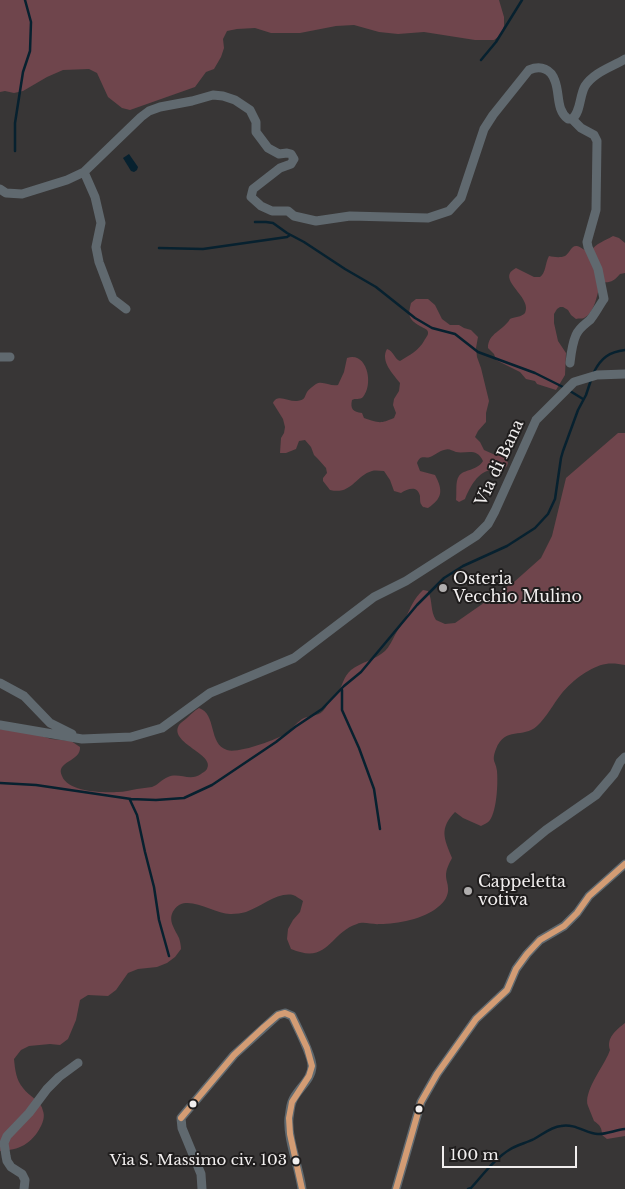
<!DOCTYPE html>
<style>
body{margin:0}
#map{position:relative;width:625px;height:1189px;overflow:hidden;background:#383636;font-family:"Libre Baskerville",serif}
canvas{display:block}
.scale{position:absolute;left:442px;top:1146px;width:135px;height:22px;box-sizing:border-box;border:2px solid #f1eeee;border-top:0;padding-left:6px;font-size:15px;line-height:18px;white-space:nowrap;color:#f1eeee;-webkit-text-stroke:4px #1f1d1d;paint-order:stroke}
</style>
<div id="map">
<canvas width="625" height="1189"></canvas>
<div class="scale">100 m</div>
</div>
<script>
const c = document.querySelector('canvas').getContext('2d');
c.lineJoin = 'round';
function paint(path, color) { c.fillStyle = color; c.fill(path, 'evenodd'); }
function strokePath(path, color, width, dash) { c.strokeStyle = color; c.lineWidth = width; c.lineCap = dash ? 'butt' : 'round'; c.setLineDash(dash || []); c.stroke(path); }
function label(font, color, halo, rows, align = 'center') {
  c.font = font + ' "Libre Baskerville",serif'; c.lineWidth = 4; c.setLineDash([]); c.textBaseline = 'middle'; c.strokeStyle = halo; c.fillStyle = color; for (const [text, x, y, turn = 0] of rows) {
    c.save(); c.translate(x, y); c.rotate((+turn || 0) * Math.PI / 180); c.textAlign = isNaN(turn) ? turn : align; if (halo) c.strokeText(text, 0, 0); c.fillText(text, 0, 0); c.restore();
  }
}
paint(new Path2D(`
 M0 0H499L504 17V26L501 35 494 40H475L424 32 398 34 379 32 354 25 336 26 300 33H271L255 28 237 29 227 31 223 39 224 48 221 57 214 69 206 72 195 87 130 110 122 108 108 97 97 73 89 69 63 70 47 77 23 91 14 93 5 91 0 92Z
 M613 236 619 238 625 243V273L620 274C614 281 611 283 601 282 597 292 596 312 584 318 582 319 579 318 576 319L571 315 568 310 563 307H560L557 309 554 314V323L558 341 566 353 565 375 556 390 537 384 535 381 526 379 520 372 496 360 494 354 488 348C488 333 503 331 510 319 514 317 522 317 525 313 532 299 504 284 510 273 511 271 514 269 516 268L534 277H540C546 273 545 263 549 256 554 257 560 258 565 256 570 253 571 245 577 246 582 247 583 251 591 251 596 243 605 241 613 236Z
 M416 299H428L435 305 442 319 450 325H459L464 328 471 330 478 337 476 348 477 357 481 368 489 401 486 413V422L478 431 475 437 480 442 484 450 493 454 505 457 508 463 507 466C502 471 499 470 492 470 478 471 470 487 465 499L459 502 456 500C457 493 455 481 459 476 464 469 477 471 483 461 477 447 466 454 456 452 451 450 449 448 444 450 439 451 435 455 430 457 424 459 421 454 417 463L420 471 435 475C443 490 443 498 428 508 424 507 423 508 421 504 420 503 420 498 420 496 417 485 408 489 401 493L394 491 390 480 384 471C380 471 376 470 372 471 355 476 352 495 330 490L323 481V478L327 473 326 468 318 459 314 455 311 447 305 440 299 441 296 449 286 453H280L281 438 284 433 285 427 283 419 273 403C277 393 289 402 297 401 305 400 304 398 307 392 309 389 313 386 316 384 322 380 331 387 338 385L344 372 347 358C367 351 374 384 363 397 360 400 355 398 352 400 350 409 353 412 362 413L364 418C379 423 380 424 394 418L396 413 393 405 394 399 399 391 400 383C393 374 380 361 387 349 394 351 394 359 400 361 410 355 419 350 424 341 426 337 430 334 427 330 426 329 420 326 420 326 408 319 408 315 411 303Z
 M618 433H625V665C619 664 612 663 606 664 591 666 572 681 562 693 553 704 547 717 537 726 523 739 505 726 496 749 491 762 496 761 497 771 498 783 497 810 490 820 488 823 484 824 481 826L463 818 455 812C439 829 444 838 452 858 449 864 446 869 446 876 446 880 448 884 448 888 449 895 444 903 438 907 424 919 397 924 380 924 372 925 364 921 357 924 329 933 329 965 291 949L287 939 288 929 293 920 300 912 303 901C300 899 296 896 293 895 277 892 261 907 246 912 242 913 236 914 231 914 215 915 186 892 174 910 167 920 175 929 179 938 180 941 181 946 181 949L175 957 167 963 157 967 138 969 128 973 116 990 108 996 88 995 80 1000 76 1020 68 1039 60 1045 50 1044 29 1046 21 1050 14 1059C15 1069 16 1080 23 1088 29 1097 41 1100 43 1111 45 1116 43 1122 41 1126 32 1144 19 1150 0 1151V729L36 734 51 739 71 741 80 747C81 762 55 761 62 776 68 792 103 793 118 792 124 792 130 790 137 789 142 788 147 788 152 787 158 785 162 779 168 777 179 772 190 782 201 774 202 773 206 771 207 769 216 754 168 743 179 725 181 722 185 720 187 718 191 714 194 711 199 708 217 714 208 744 227 750 237 754 276 740 285 734 291 730 296 723 302 719 309 715 317 717 323 711 327 707 328 702 332 698 337 693 334 698 338 693 343 685 343 677 351 670 361 662 375 660 385 651 389 647 392 641 395 635 398 629 402 625 405 619 410 609 414 598 423 590L428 591C433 601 430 611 436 620L445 624 455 623 514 582 541 558 552 536 566 478Z
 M625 1023V1136L607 1139 602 1135C602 1128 600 1125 594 1121 592 1116 590 1111 588 1106 583 1093 602 1068 608 1055L610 1050C606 1038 616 1030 625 1023Z`), '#6f454c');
paint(new Path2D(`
 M129 154 138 167 137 170 134 172 131 171 123 158Z`), '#07212f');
strokePath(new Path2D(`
 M481 60 496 42 522 0
 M15 151V123L23 72 30 51 31 22 25 0
 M255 222H266L273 223 287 233 304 242 345 269 376 287 415 318 432 328 455 334 478 352 535 373 563 387
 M159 248 203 249 287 237 290 235
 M594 372C601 358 609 352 625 350
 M570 391 583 399
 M342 690V710L359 748 374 789 380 829
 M0 783 36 785 131 799 156 800 184 798 212 785 276 742 295 727 322 709 344 686 361 672 417 605 444 578 463 566 507 546 535 528 548 514 555 499 561 458 563 451 578 410 586 395 591 380
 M130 800 137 815 145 852 154 887 159 920 169 956
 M468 1189 471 1188C483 1175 494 1159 509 1150 517 1145 526 1143 534 1139 543 1134 551 1127 561 1126 576 1123 588 1135 599 1134 607 1134 616 1130 625 1129`), '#07212f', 2.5);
strokePath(new Path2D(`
 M84 172 95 197 101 223 96 247 99 262 113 299 126 309
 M0 189 6 193 22 194 67 180 84 172 141 117 149 111 160 107 192 101 213 95 223 96 235 100 250 110 256 122V132L268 148 279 154 287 153 291 154 294 159 291 164 280 168 253 189 251 197 261 206 272 211H288L294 216 316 221 350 216 428 218 449 211 461 198 484 129 493 115 529 70C541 65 551 69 555 81 560 94 556 110 568 119H572C581 112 579 97 585 86 594 72 612 67 625 59
 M0 357H10
 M570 363C571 354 572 344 576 335 579 328 584 325 590 320 595 314 599 306 604 299L598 269 588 247 587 242 596 210 597 141 594 135 581 128 572 119
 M0 683 24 696 50 723 72 734
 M0 725 82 739 131 737 162 728 210 693 294 658 374 597 406 581 476 536 488 524 495 511 536 420 574 382 597 375 625 374
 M511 859 546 830 596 795 614 774 620 762 625 757
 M24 1189 25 1180 22 1174 11 1167 7 1161 6 1156 4 1143 7 1136 29 1113 47 1089 59 1077 78 1063
 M202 1189 201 1174 182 1128 181 1118 234 1055 278 1015 285 1013 292 1016C297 1026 312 1056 312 1066 312 1080 296 1090 292 1102 290 1107 290 1113 289 1118 287 1138 299 1167 302 1189
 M396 1189 421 1102 437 1074 476 1019 507 990 516 969 527 954 540 940 564 926 577 913 589 896 625 864`), '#60696f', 9);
strokePath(new Path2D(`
 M181 1118 234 1055 264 1027 278 1015 285 1013 292 1016 307 1048 312 1066 309 1076 292 1102 289 1118 290 1134 302 1189
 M396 1189 421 1102 437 1074 476 1019 507 990 516 969 527 954 540 940 564 926 577 913 589 896 625 864`), '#d39c74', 6);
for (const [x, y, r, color] of [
 [443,588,5,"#b0aeae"],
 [468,891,5,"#b0aeae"],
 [193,1104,4.5,"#f1eeee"],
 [419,1109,4.5,"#f1eeee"],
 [296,1161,4.5,"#f1eeee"]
]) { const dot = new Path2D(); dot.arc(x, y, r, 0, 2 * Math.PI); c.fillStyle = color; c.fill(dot); strokePath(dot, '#1f1d1d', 2); }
label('15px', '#f1eeee', '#1f1d1d', [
 ["Via S. Massimo civ. 103",287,1161]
], 'right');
label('16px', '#f1eeee', '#1f1d1d', [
 ["Via di Bana",500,463,-65]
]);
label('16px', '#f1eeee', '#1f1d1d', [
 ["Osteria",453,579],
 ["Vecchio Mulino",453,597],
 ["Cappeletta",478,882],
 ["votiva",478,900]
], 'left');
</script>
